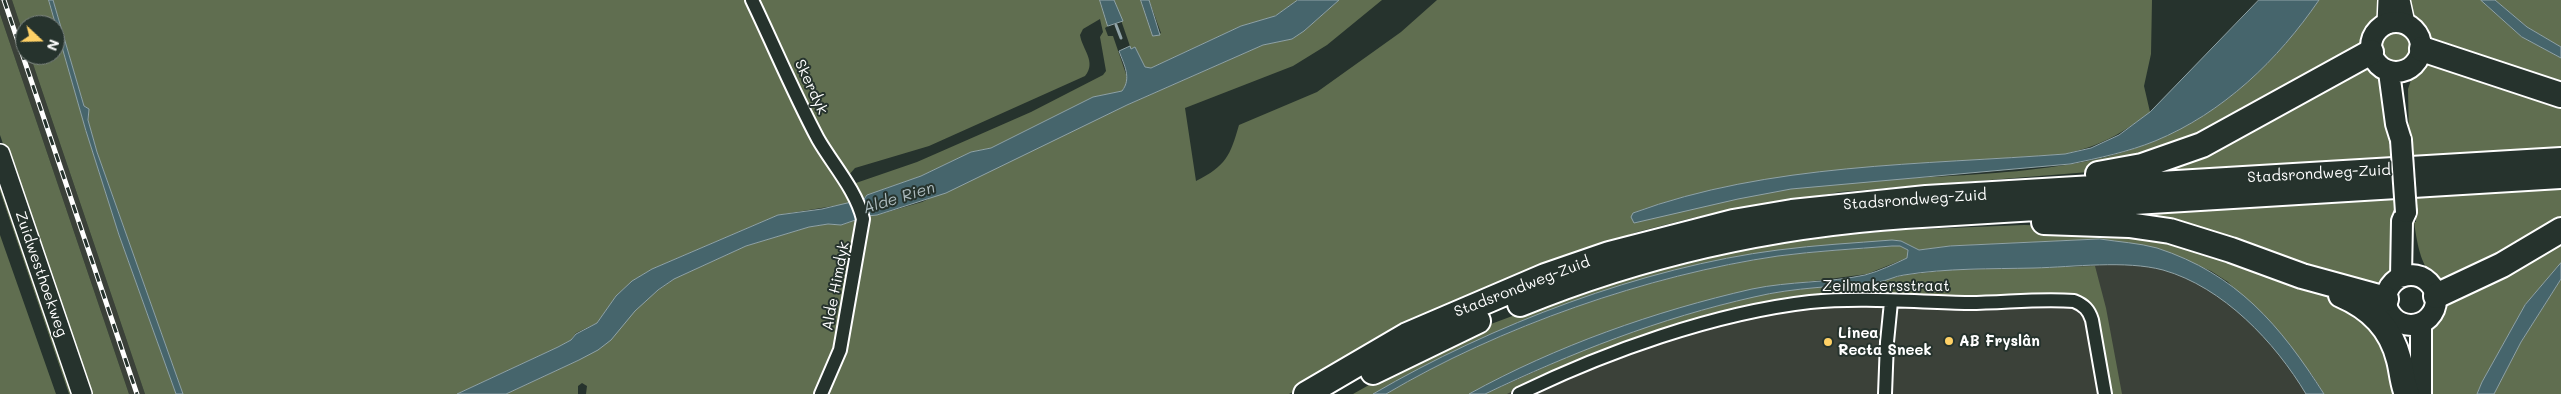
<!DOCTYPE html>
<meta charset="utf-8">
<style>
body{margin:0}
#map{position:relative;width:2561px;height:394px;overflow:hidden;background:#26332d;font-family:Mali,sans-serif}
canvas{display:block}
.north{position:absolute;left:15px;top:15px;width:50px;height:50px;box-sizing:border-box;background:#26332d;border:1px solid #7d8581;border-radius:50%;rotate:111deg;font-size:14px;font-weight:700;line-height:20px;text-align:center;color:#fff}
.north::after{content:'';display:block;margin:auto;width:18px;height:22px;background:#ffd166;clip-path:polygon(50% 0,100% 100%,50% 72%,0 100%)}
</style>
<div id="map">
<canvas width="2561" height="394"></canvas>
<div class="north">N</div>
</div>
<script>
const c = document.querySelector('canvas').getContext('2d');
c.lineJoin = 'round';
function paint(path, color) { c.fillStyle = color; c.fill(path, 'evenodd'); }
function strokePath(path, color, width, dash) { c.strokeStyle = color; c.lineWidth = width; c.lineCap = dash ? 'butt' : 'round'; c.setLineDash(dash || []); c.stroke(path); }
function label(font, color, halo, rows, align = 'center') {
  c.font = font + ' Mali,sans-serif'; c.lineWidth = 4; c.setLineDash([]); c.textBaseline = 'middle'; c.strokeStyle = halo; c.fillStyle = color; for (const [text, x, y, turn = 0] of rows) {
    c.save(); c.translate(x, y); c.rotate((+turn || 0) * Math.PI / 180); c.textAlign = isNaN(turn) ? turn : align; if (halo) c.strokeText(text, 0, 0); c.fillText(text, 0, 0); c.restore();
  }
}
paint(new Path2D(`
 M0 0H12L25 39V55H30L145 394H129L0 14Z
 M2154 258 2232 295 2314 394H1479L1677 313Z`), '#3b4139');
paint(new Path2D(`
 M12 0H49L86 131 119 235 176 394H145L30 55H55V25H25V39Z
 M53 0H746L852 203 778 215 652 269 632 281 616 296 597 323 576 333 571 340 558 347 457 394H183L97 152 88 120 89 111 84 106Z
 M757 0H1100L1108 26 1105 28 1108 36H1113L1127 77V84L1122 91 1093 97 991 148 971 152 921 176 867 195 862 200 853 184 917 162 1031 112 1103 75 1106 71 1100 37 1103 32 1100 19 1083 29 1080 35C1082 49 1097 62 1085 76L929 146 855 168 848 176 815 119Z
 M1114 0H1141L1153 36 1161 33 1149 0H1298L1275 16 1241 26 1151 68 1145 67 1135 47 1131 49Z
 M1339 0H1382L1327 45 1293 66 1185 108 1196 181C1226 166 1230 156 1239 125L1317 92 1401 32 1437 0H2152L2151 54 2144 86 2150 112C2120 135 2102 145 2065 154 1924 165 1767 164 1633 213L1634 223C1698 205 1764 191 1830 184 1932 173 2061 180 2155 141 2223 113 2278 60 2319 0H2384L2380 18 2370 28 2363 45 2222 129 2089 172 1840 192 1692 218 1637 232 1554 262 1289 394H827L840 367 850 334 857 271 869 226 867 216 877 215 922 202 1127 105 1263 45 1292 39 1304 31Z
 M2403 0H2481L2522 37 2561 58V90L2427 39 2422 28 2412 19Z
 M2495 0H2561V47L2527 27Z
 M0 14 129 394H88L0 135Z
 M2380 47a16 16 0 1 1 32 0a16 16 0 1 1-32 0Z
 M2423 61 2561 99V151L2498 152 2413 158 2411 140H2409L2408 89 2412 77Z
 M2370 63 2380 75 2392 161 2252 171 2132 173Z
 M0 172 76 394H69L0 191Z
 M2561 186V225L2438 284C2421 266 2418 249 2414 222H2416L2415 195Z
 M2395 195 2393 273 2384 286 2126 221 2133 211Z
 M859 219 837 346 816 394H586L587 386 582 383 578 386V394H506L579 360 646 299 674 279 746 246 809 227 828 224 841 225Z
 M2024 225 2096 227 2156 234 2319 290 2370 316 2401 394H2324L2312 375 2228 282 2211 271 2156 248 2100 239 1950 246 1919 250 1901 241 1892 240 1728 258 1548 312 1452 352 1373 394H1353L1408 363 1491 324 1606 281 1769 242 1900 230Z
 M2561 234V263L2525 305 2482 382 2477 394H2425L2427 329 2437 318 2445 302Z
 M0 235 56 394H0Z
 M1892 246H1900L1908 250 1907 258 1867 274 1753 289 1675 310 1593 337 1531 364 1469 394H1386C1499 327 1648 275 1778 256 1816 251 1854 249 1892 246Z
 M2095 266 2106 308 2122 394H2111L2094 308 2086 300 2076 296 1774 302 1525 385 1507 394H1485L1596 344 1677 317 1754 296 1792 290 1881 281 1905 275 1948 270Z
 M2561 279V394H2494L2521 342Z`), '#606e50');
const water = new Path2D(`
 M49 0H53L84 106 89 109 88 120 97 152 183 394H176L119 235 86 131Z
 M1100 0H1114L1123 21 1108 26Z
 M1141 0H1149L1160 35 1153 36Z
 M1298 0H1339L1304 31 1292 39 1263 45 1127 105 946 193 877 215 867 216 841 225 828 224 809 227 746 246 674 279 658 290 635 311 611 340 598 350 579 360 506 394H457L558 347 571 340 576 334 597 323 616 296 632 281 652 269 778 215 822 209 864 199 867 195 921 176 971 152 991 148 1093 97 1122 91C1132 78 1124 65 1119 51L1130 46 1131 49 1135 47 1145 67 1151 68 1241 26 1275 16Z
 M2259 0H2319C2278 60 2223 113 2155 141 2128 152 2099 158 2070 164L1791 189 1738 199 1634 223 1631 217 1633 213C1769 163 1923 165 2065 154L2091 148 2119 135 2150 112Z
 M2481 0H2495L2527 27 2561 47V58L2522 37Z
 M2100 239C2119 242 2139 243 2157 248 2237 274 2280 325 2324 394H2306C2275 342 2223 287 2163 270 2125 260 2074 267 2034 268 1991 269 1947 268 1904 275 1895 276 1887 281 1878 282 1837 287 1795 287 1754 297 1660 318 1571 353 1485 394H1469C1556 346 1655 311 1752 289 1790 281 1828 283 1865 275 1880 271 1894 264 1907 258L1908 250 1900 246H1892C1854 249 1816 251 1778 256 1648 275 1499 327 1386 394H1373C1491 325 1643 267 1778 250 1816 245 1854 243 1892 240L1901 241 1919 250 1950 246Z
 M2561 263V279L2521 342 2494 394H2477L2482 382 2525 305Z`);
paint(water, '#46656c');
strokePath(water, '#90a3a7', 1);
strokePath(new Path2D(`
 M1116 25 1121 38`), '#90a3a7', 3);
const street = new Path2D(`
 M752 0C774 46 794 94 818 139 833 165 856 190 863 219L840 350 821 394
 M1519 394C1605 352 1714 313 1810 302 1862 297 1916 302 1969 303 2004 303 2039 298 2074 301 2084 305 2089 310 2092 320L2105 394
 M1885 394 1887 342 1891 302`);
const secondary = new Path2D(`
 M2400 0 2405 23
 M2387 24 2388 0
 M0 154 82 394`);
const primary = new Path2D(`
 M2371 47a25 25 0 1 1 50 0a25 25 0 1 1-50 0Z
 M2389 72 2396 124 2401 140
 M2386 300a25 25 0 1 1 50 0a25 25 0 1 1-50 0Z
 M2401 277 2402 221 2406 212
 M2421 394V323`);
const highway = new Path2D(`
 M2422 49 2561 95
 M2098 174 2142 166 2202 145 2371 52
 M2044 222 2129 225 2170 231 2231 250 2302 276 2386 299
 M2341 295C2371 308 2391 328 2399 360 2402 371 2402 383 2407 394
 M2436 296 2502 265 2561 230
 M1520 304C1642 254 1773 225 1905 216L2561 176
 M1373 372 1478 321
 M1306 394 1407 335 1545 276 1609 254 1733 222 1792 212 1926 198 2561 160`);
strokePath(street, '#fff', 16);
strokePath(secondary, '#fff', 22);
strokePath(primary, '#fff', 24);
strokePath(highway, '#fff', 28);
strokePath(street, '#26332d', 12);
strokePath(secondary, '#26332d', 19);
strokePath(primary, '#26332d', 20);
strokePath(highway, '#26332d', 24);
const rail = new Path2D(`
 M4 0 137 394`);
strokePath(rail, '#fff', 5);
strokePath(rail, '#26332d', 3, [9]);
const primaryBridge = new Path2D(`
 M2401 140 2406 212`);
strokePath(primaryBridge, '#fff', 24, []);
strokePath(primaryBridge, '#26332d', 20);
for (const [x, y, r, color] of [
 [1949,341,5,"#ffd166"],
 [1828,342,5,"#ffd166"]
]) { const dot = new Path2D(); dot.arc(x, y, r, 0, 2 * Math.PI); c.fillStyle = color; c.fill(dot); strokePath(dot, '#26332d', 2); }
label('15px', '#fff', '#26332d', [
 ["Skerdyk",811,87,65],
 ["Stadsrondweg-Zuid",2319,174,-3],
 ["Stadsrondweg-Zuid",1915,200,-4],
 ["Zuidwesthoekweg",41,274,71],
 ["Alde Himdyk",836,286,-79],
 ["Zeilmakersstraat",1886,286],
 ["Stadsrondweg-Zuid",1522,287,-21]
]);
label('bold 15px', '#fff', '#26332d', [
 ["Linea",1838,333],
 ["Recta Sneek",1838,350],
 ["AB Fryslân",1959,341]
], 'left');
label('italic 16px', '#acbabd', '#26332d', [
 ["Alde Rien",899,198,-17]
]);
</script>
